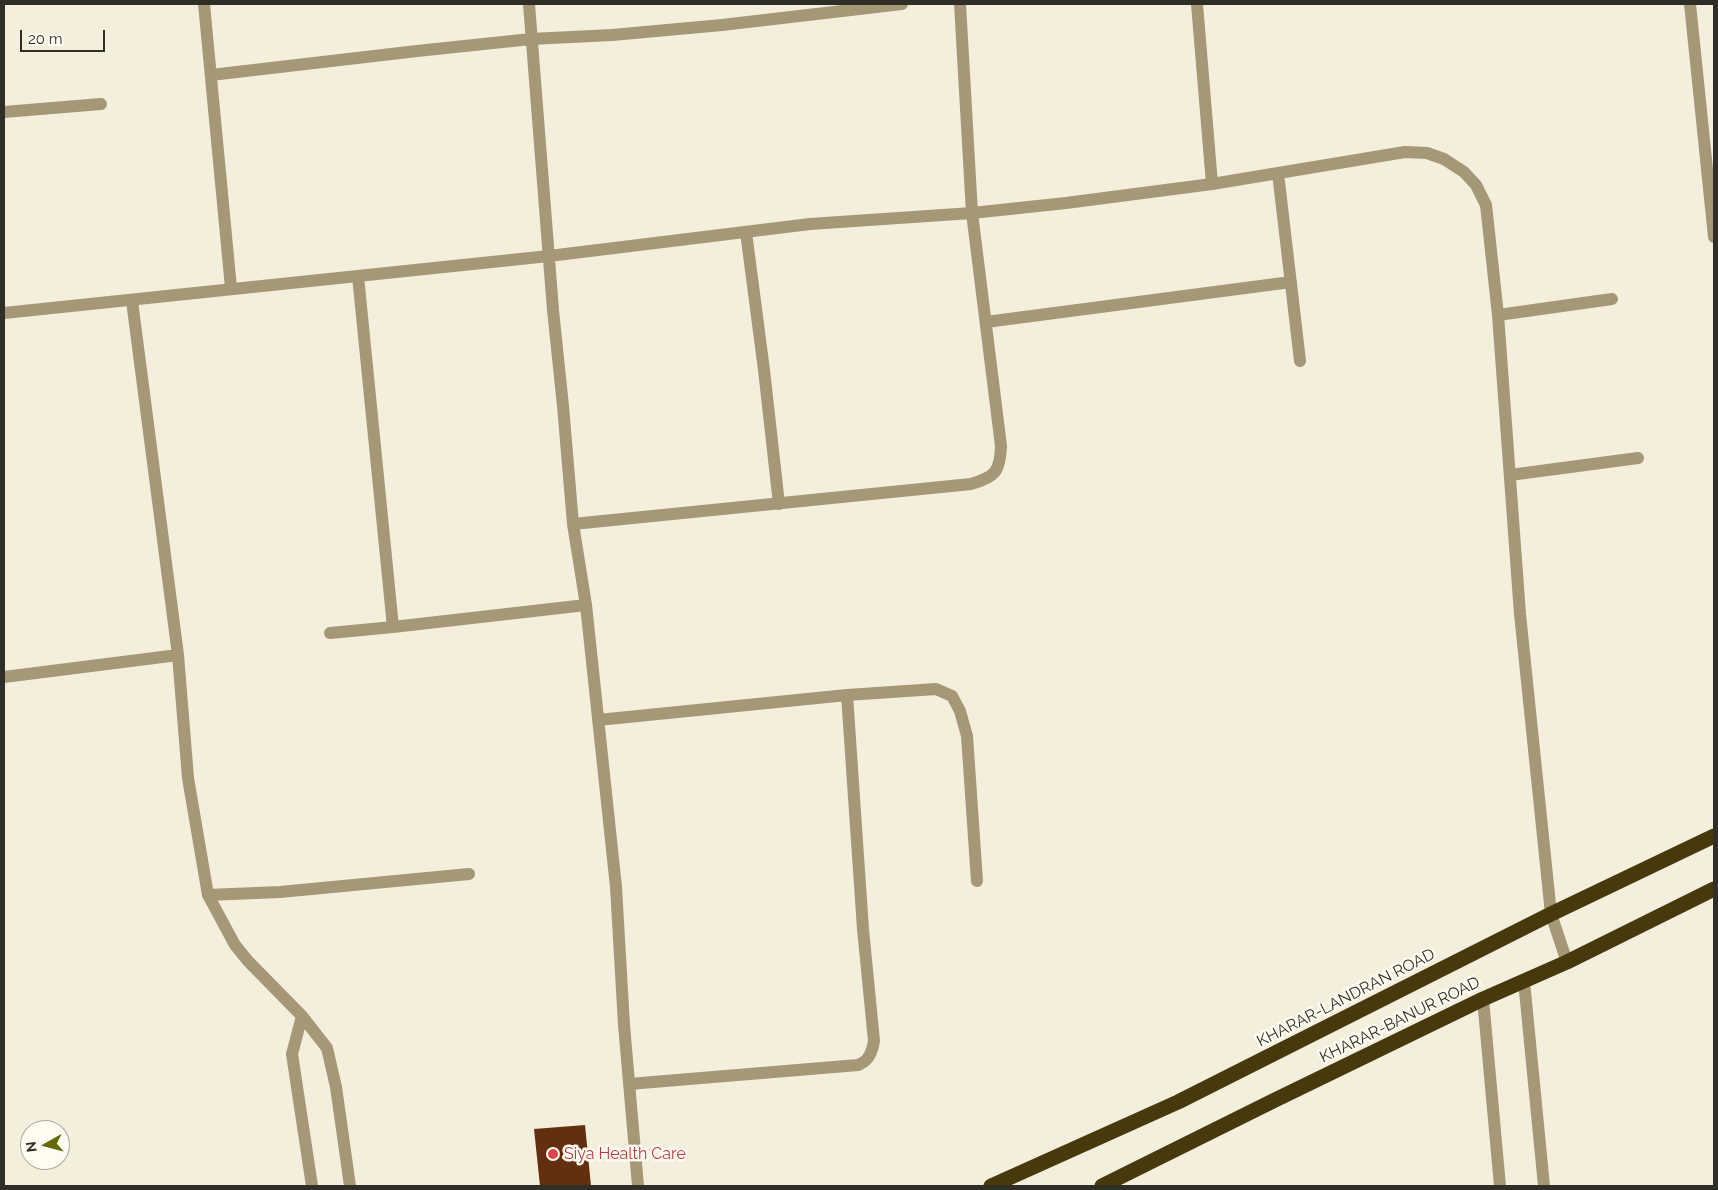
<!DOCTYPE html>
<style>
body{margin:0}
#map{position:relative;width:1718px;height:1190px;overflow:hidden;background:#f3efdc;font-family:Raleway,sans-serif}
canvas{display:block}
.frame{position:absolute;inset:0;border:5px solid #302f27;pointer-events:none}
.north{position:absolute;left:20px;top:1120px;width:50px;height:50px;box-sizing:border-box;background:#fefcf1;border:1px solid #acaaa0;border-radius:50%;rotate:263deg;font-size:14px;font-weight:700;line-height:20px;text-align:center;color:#302f27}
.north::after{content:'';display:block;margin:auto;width:18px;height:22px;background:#636809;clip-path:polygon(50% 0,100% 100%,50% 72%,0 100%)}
.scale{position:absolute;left:20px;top:30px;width:85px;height:22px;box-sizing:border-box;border:2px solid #302f27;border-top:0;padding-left:6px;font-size:15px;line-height:18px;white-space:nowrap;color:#302f27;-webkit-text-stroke:4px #fefcf1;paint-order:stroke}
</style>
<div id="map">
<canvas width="1718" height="1190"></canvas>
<div class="frame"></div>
<div class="north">N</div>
<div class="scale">20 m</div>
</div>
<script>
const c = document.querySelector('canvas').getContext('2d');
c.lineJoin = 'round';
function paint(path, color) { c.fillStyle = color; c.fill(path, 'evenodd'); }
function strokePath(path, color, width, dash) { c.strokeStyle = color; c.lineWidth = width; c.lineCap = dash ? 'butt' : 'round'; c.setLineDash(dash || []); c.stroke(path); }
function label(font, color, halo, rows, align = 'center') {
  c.font = font + ' Raleway,sans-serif'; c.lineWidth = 5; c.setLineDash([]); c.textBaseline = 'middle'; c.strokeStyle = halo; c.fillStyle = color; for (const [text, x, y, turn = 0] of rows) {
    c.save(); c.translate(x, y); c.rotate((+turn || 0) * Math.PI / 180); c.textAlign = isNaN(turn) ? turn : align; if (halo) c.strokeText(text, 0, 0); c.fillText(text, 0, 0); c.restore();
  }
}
paint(new Path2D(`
 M585 1125 591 1186H540L534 1129Z`), '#62300e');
strokePath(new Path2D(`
 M204 4 231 288
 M529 4 553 310 563 406 573 524 586 605 616 887 624 1025 638 1186
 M1197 4 1212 184
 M1690 4 1714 237
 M211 75 417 51 531 39 612 35 722 25 902 4
 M4 112 101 104
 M1278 173 1300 361
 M746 232 764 370 779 504
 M358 276 393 627 586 605
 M132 301 178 655 188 778 208 895 235 945 248 961 302 1016 327 1048 336 1087 350 1186
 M4 313 549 256 810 224 972 213 1066 203 1212 184 1405 152 1427 153 1444 159 1464 172 1476 185 1486 205 1498 315 1520 614 1551 914 1567 962
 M1498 315 1612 299
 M986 322 1291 282
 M1510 475 1638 458
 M573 524 971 484C995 477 1000 472 1001 446L972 213 960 4
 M330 633 393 627
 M4 677 178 655
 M598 720 847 695 936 689 952 696 960 711 967 736 977 881
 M208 895 280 892 469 874
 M1524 981 1544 1186
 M1483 999 1500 1186
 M302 1016 292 1054 312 1186
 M629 1084 858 1065C869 1061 872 1052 874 1041L863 929 847 695`), '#a49877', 12);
strokePath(new Path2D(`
 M991 1186 1178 1102 1551 914 1714 836
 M1102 1186 1275 1100 1483 999 1567 962 1714 889`), '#48390c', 15);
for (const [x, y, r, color] of [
 [553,1154,6,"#e0444e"]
]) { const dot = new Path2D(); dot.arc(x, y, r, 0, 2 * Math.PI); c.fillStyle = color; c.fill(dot); strokePath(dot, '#fefcf1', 2); }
label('16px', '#302f27', '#fefcf1', [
 ["KHARAR-LANDRAN ROAD",1346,998,-27],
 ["KHARAR-BANUR ROAD",1400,1020,-26]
]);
label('16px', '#be3a42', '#fefcf1', [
 ["Siya Health Care",564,1154]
], 'left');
</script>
